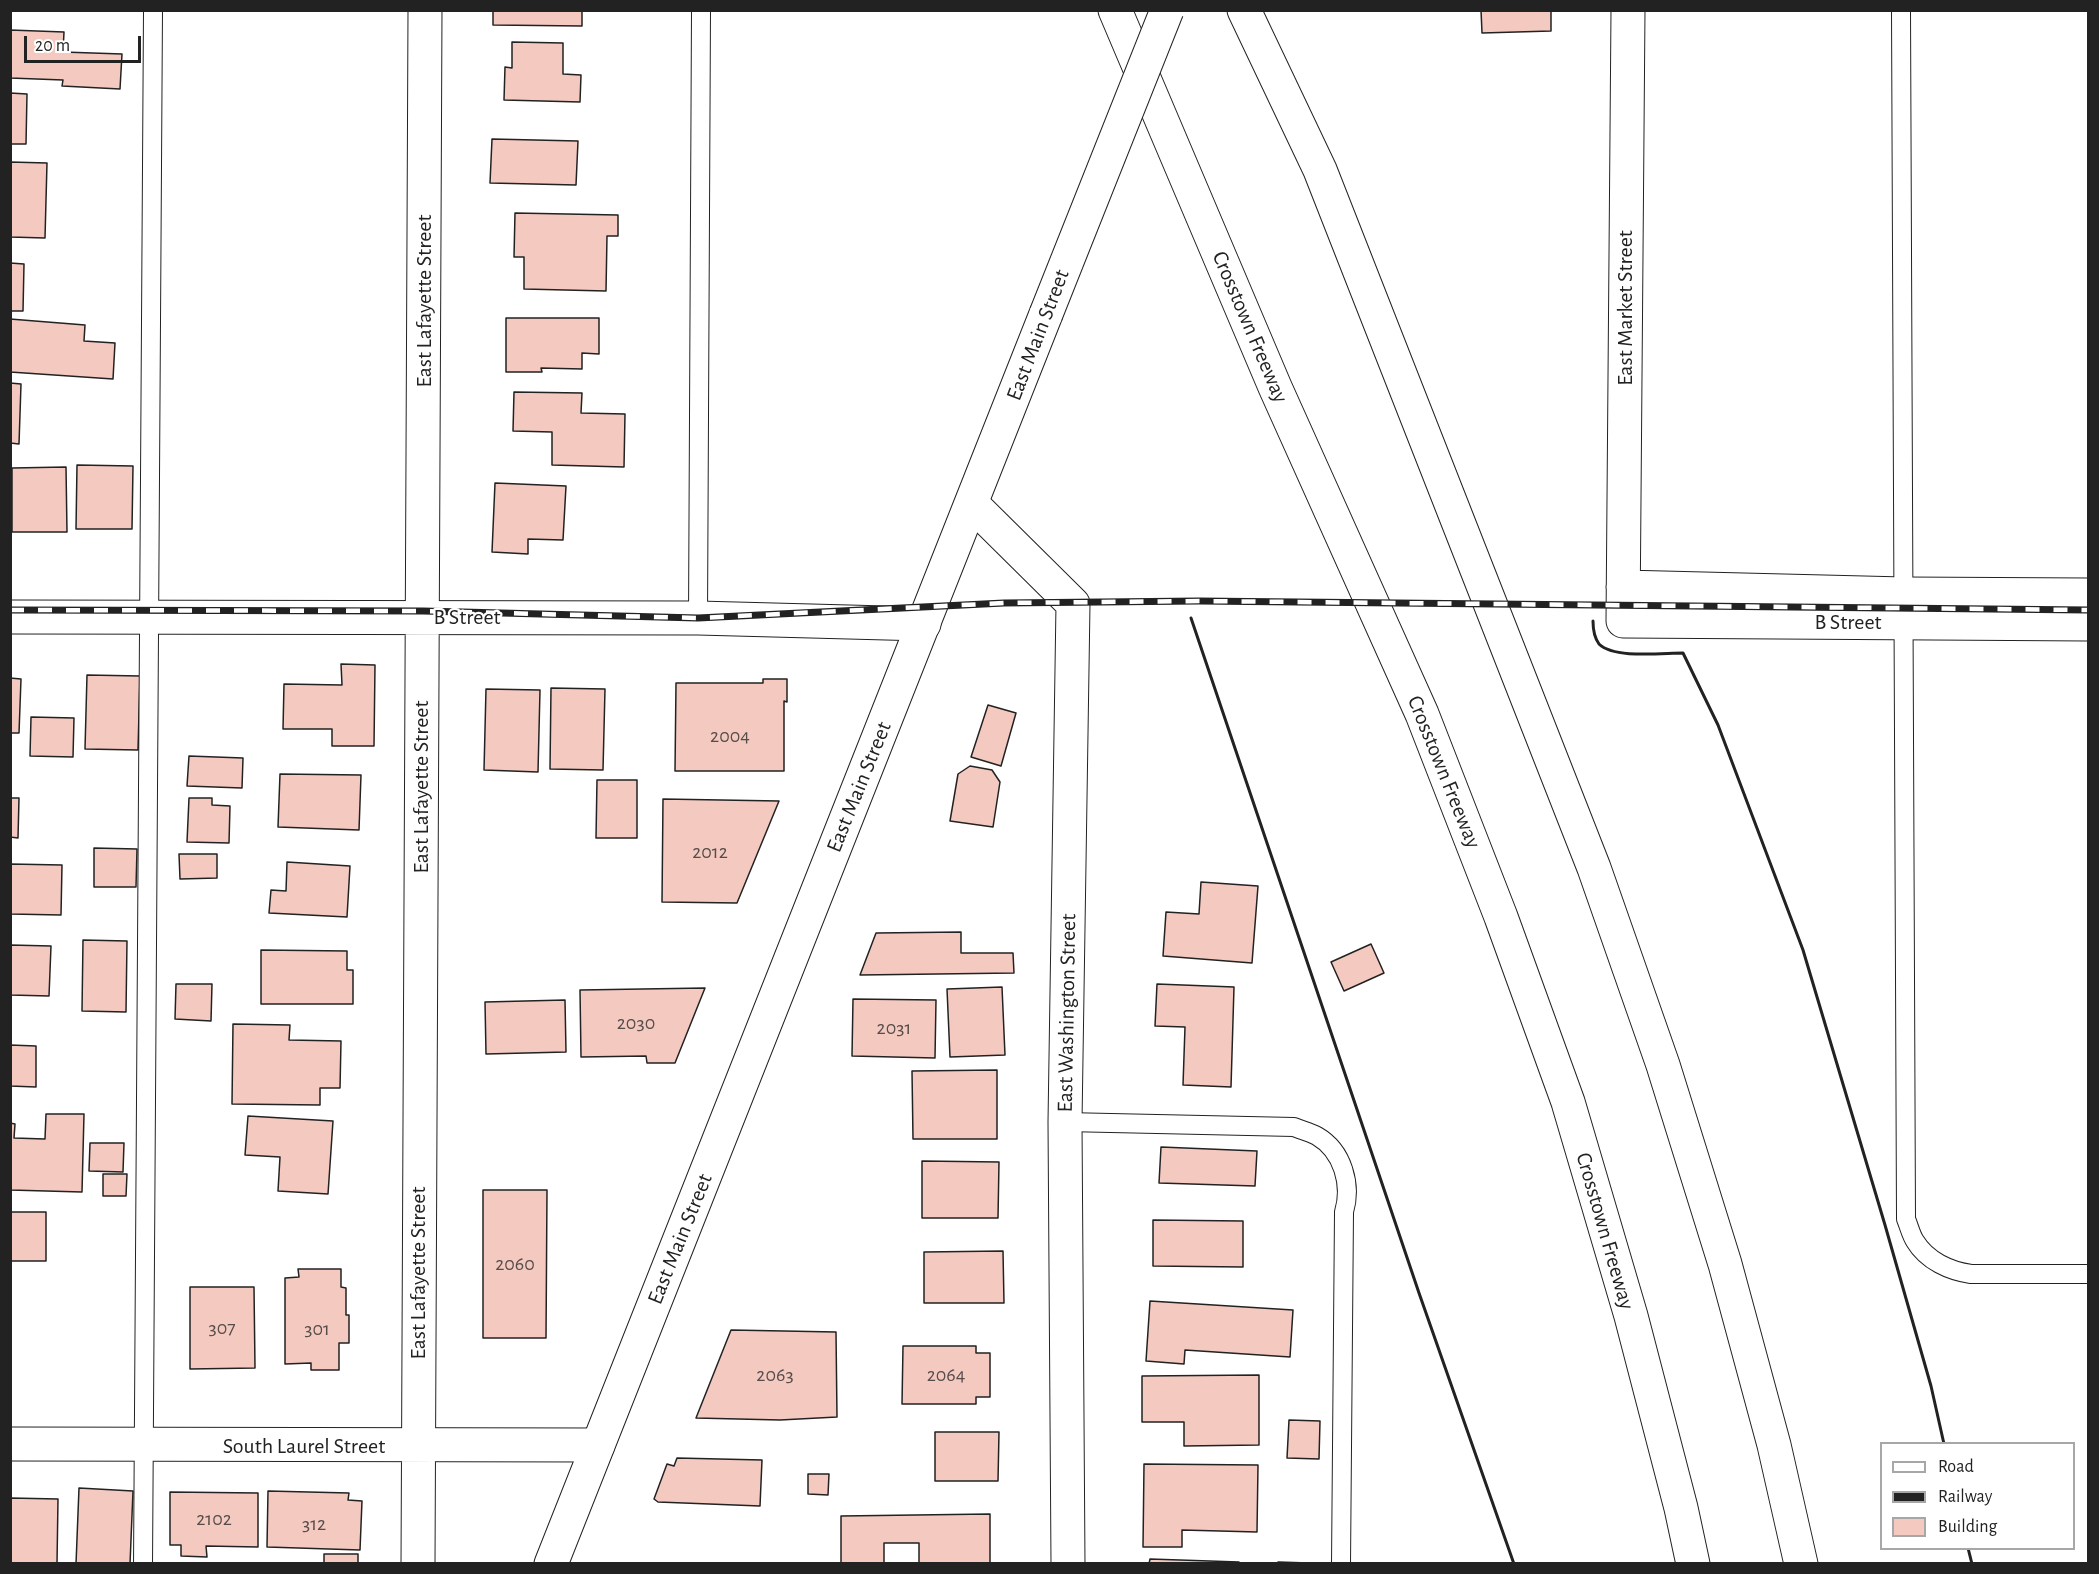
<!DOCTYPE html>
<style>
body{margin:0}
#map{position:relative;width:2099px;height:1574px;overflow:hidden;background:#fff;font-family:"Alegreya Sans",sans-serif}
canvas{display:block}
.frame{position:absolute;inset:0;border:12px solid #222;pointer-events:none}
.legend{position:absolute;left:1880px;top:1442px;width:195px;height:108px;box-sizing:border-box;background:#fff;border:2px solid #a7a7a7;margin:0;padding:8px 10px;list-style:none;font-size:18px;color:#222}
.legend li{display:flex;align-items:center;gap:12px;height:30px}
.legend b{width:30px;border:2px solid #a7a7a7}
.scale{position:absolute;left:24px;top:36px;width:117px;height:27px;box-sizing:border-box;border:3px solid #222;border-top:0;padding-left:8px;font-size:18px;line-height:21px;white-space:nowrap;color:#222;-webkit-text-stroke:4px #fff;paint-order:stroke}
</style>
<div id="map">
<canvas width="2099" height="1574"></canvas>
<div class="frame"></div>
<ul class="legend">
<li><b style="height:8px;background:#fff"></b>Road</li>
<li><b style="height:8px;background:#222"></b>Railway</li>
<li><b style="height:16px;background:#f3c9c0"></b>Building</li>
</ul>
<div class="scale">20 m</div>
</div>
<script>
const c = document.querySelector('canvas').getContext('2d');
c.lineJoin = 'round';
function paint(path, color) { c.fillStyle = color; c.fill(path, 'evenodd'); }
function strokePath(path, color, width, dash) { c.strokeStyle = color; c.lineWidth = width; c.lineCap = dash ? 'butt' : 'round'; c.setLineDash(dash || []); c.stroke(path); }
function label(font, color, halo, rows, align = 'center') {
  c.font = font + ' "Alegreya Sans",sans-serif'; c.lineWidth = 4.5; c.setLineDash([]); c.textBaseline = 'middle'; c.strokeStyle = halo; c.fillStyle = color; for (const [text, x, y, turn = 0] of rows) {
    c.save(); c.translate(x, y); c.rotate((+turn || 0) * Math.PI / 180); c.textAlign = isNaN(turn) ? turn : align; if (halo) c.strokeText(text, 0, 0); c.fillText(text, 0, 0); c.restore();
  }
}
const building = new Path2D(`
 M493 10H582V26L493 25Z
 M1481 10H1551V31L1482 33Z
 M10 30 64 32 63 52 122 54 120 89 62 86 63 80 10 78Z
 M512 42 563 43V74L581 75 580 102 504 100 505 67 512 68Z
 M10 93 27 94 26 144H10Z
 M492 139 578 141 576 185 490 183Z
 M10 162 47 163 45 238 10 237Z
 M515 213 618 215V236H607L606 291 524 289V257H514Z
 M10 263 24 264 23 311H10Z
 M506 318H599V354L582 353V369L541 368 542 372H506Z
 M10 319 85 325 84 341 115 343 113 379 10 372Z
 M10 383 21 384 19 444 10 443Z
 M514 392 582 393 581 413 625 414 624 467 552 465V432L513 431Z
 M77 465 133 466 132 529H76Z
 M66 467 67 532H12V468Z
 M495 483 566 486 563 540 528 539V554L492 552Z
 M341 664 375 665 374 746H332V729H283L284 684 342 685Z
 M87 675 140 676 138 750 85 749Z
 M10 678 21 679 19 733H10Z
 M763 679H787V702L784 701V771H675L676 683H763Z
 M551 688 605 689 603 770 550 769Z
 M486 689 540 690 538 772 484 770Z
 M988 705 1016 713 1001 766 971 757Z
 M31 717 74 718 73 757 30 756Z
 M189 756 243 758 242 788 187 786Z
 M970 766 992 770 1000 782 993 827 950 821 958 774Z
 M280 774 361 775 359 830 278 827Z
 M597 780H637V838H596Z
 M10 798H19L18 838 10 837Z
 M189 798H212V805L230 806 229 843 187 842Z
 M663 799 779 801 737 903 662 902Z
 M94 848 137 849 136 887H94Z
 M179 854H217V878L180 879Z
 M287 862 350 866 347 917 269 913 271 890 286 891Z
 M10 864 62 865 61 915 10 914Z
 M1201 882 1258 886 1252 963 1163 956 1166 912 1199 914Z
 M961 932V953H1013L1014 973 860 975 876 933Z
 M83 940 127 941 126 1012 82 1011Z
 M1371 944 1384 973 1344 991 1331 962Z
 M10 945 51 946 49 996 10 995Z
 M261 950 347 951V970H353V1004H261Z
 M176 984H212L211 1021 175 1019Z
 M1157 984 1234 987 1231 1087 1183 1085 1185 1027 1155 1026Z
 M1002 987 1005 1055 950 1057 947 989Z
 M705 988 675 1063H647L646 1056 581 1057 580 990Z
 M853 999 936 1000 935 1058 852 1056Z
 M565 1000 566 1052 486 1054 485 1002Z
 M233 1024 290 1025 289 1040 341 1041 340 1088H320V1105L232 1104Z
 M10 1045 36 1046V1087L10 1086Z
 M997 1070V1139H913L912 1071Z
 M46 1114H84L82 1192 10 1190V1123L15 1124 14 1138 45 1139Z
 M248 1116 333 1121 328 1194 278 1191 280 1157 245 1155Z
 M90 1143H124L123 1172 89 1171Z
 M1161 1147 1257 1151 1255 1186 1159 1183Z
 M922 1161 999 1162 998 1218H922Z
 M103 1174H127L126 1196H103Z
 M483 1190H547L546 1338H483Z
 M10 1212H46V1261H10Z
 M1153 1220 1243 1221V1267L1153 1266Z
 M1003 1251 1004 1303H924V1252Z
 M298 1269H341V1287L346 1288V1315H349V1343H339V1370H311V1363L285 1364V1278L299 1277Z
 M190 1287H254L255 1368 190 1369Z
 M1150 1301 1293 1310 1290 1357 1185 1350 1184 1364 1146 1361Z
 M731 1330 836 1332 837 1417 780 1420 696 1418Z
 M903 1346H976V1353H990V1397H976V1404H902Z
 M1259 1375V1445L1184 1446V1422H1142V1376Z
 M1289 1420 1320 1421 1319 1459 1287 1458Z
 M935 1432H999L998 1481H935Z
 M677 1458 762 1460 760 1506 658 1502 654 1499 667 1464 674 1466Z
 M1144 1464 1258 1465 1257 1532 1182 1530V1547H1143Z
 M808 1474H829L828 1495 808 1494Z
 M79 1488 133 1491 130 1564H76Z
 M268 1491 349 1493 348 1500 362 1501 360 1550 267 1547Z
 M170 1492 258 1493V1547L206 1546 207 1557 181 1556V1545H170Z
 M10 1498 58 1499 57 1564H10Z
 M990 1514V1564H919V1543H884V1564H841V1516Z
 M324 1554H358V1564H324Z
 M1150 1559 1239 1562V1564H1149Z
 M1278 1562 1309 1563V1564H1278Z`);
paint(building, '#f3c9c0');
strokePath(building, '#222', 1.5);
const service = new Path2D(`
 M1901 10 1906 1219C1909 1226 1911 1235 1915 1241 1927 1261 1950 1271 1971 1274H2088
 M698 618 701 10
 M1065 1122 1294 1127C1301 1130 1310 1132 1317 1136 1343 1151 1352 1185 1344 1212L1341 1564
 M143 1564 153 10`);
const minor = new Path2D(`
 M1628 10 1623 621 2088 624
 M972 504 1073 604 1065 1122 1068 1564
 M1623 587 1904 594 2088 595
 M10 617 698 618 924 624
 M10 1444 598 1445
 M418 1564 425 10`);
const secondary = new Path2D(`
 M551 1564 1046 314`);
const motorway = new Path2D(`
 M1115 10 1275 387 1422 714 1501 917 1568 1102 1631 1316 1681 1508 1693 1564
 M1244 10 1320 170 1594 868 1663 1065 1725 1264 1774 1445 1801 1564`);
strokePath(service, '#222', 20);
strokePath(minor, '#222', 35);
strokePath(secondary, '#222', 35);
strokePath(motorway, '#222', 35);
strokePath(service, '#fff', 18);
strokePath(minor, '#fff', 33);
strokePath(secondary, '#fff', 33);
strokePath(motorway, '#fff', 33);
const rail = new Path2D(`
 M10 610 423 611 698 618 1004 603 1199 601 2088 610`);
strokePath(rail, '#222', 7);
strokePath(rail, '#fff', 4.5, [14]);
const secondaryBridge = new Path2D(`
 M1046 314 1167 10`);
strokePath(secondaryBridge, '#222', 35, []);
strokePath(secondaryBridge, '#fff', 33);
strokePath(new Path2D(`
 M1191 618 1419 1293 1514 1564
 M1593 621C1593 629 1594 637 1599 644 1614 659 1662 653 1683 653L1718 725 1803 950 1885 1225 1931 1386 1944 1444
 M1968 1548 1972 1564`), '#222', 3);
label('20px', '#564c4a', null, [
 ["2004",730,736],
 ["2012",710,852],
 ["2030",636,1023],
 ["2031",894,1028],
 ["2060",515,1264],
 ["307",222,1328],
 ["301",317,1329],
 ["2063",775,1375],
 ["2064",946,1375],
 ["2102",214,1519],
 ["312",314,1524]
]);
label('22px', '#222', '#fff', [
 ["East Lafayette Street",424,301,-90],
 ["East Market Street",1625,308,-90],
 ["Crosstown Freeway",1250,327,67],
 ["East Main Street",1038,335,-69],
 ["B Street",467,617],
 ["B Street",1848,622],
 ["Crosstown Freeway",1444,772,68],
 ["East Lafayette Street",421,787,-90],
 ["East Main Street",859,787,-68],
 ["East Washington Street",1067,1013,-89],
 ["Crosstown Freeway",1605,1231,74],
 ["East Main Street",680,1239,-68],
 ["East Lafayette Street",418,1273,-90],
 ["South Laurel Street",304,1446]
]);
</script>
